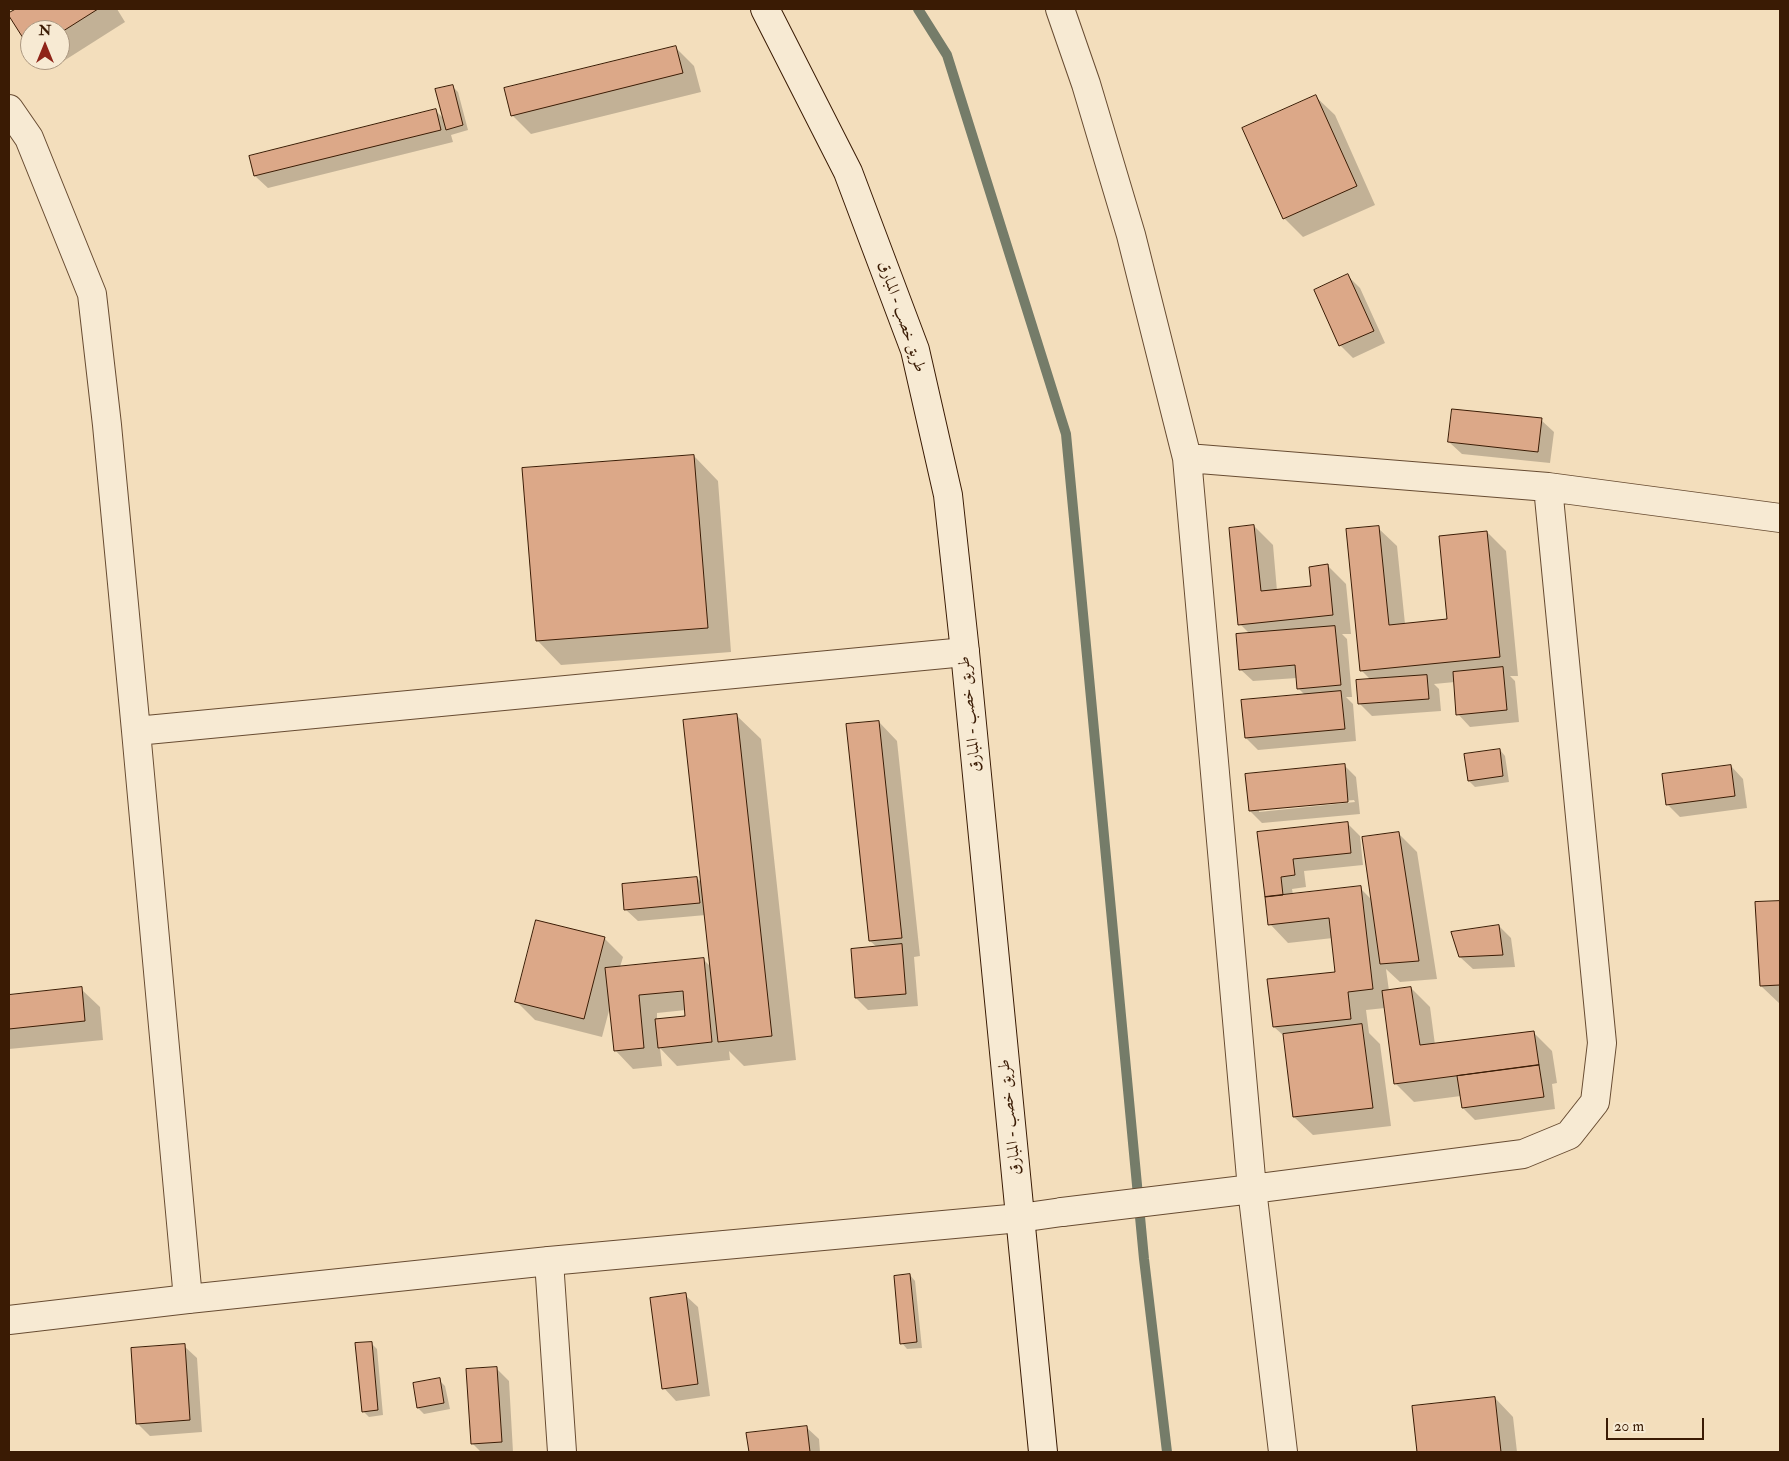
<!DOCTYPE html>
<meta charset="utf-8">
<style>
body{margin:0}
#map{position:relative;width:1789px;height:1461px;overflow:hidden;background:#f3debc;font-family:"IM FELL Double Pica",serif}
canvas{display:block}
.frame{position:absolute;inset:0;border:10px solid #3a1b04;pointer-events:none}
.north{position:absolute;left:20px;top:20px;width:50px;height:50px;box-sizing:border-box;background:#f7ead3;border:1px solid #ab9780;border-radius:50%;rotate:0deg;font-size:14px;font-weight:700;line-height:20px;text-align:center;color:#3a1b04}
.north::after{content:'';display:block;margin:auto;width:18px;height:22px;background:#8f2418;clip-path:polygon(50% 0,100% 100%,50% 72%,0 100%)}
.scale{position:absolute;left:1606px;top:1418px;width:98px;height:22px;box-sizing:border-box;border:2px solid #3a1b04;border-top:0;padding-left:6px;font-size:15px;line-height:18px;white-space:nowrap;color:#3a1b04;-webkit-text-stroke:4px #f7ead3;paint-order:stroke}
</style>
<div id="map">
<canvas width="1789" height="1461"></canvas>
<div class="frame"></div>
<div class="north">N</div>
<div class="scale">20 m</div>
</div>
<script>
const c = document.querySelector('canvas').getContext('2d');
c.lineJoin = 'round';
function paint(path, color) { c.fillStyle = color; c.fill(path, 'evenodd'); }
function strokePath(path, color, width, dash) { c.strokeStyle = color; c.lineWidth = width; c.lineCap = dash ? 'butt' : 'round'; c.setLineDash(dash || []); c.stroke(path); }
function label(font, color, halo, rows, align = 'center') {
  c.font = font + ' "IM FELL Double Pica",Amiri,serif'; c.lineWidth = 5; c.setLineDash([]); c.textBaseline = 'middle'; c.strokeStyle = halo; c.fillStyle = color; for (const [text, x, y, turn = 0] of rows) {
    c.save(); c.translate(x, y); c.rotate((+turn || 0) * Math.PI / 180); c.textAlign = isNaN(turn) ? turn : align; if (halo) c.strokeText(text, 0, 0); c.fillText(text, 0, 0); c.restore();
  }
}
paint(new Path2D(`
 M18 9H117L125 22 51 69 42 60H60V30H30V47L9 14Z
 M675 47 694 66 701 92 531 134 512 115Z
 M452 86 458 92 468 130 451 135 453 142 268 188 255 176 436 111 444 119Z
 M1316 97 1335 115 1375 205 1303 237 1284 218Z
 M1348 276 1360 288 1385 343 1353 358 1340 345Z
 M1541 420 1554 432 1550 463 1462 454 1449 442Z
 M694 456 718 481 731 652 561 665 537 640Z
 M1254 526 1273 545 1277 591 1312 588 1328 566 1346 584 1351 634H1342L1347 639 1352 697H1346L1353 704 1356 741 1258 750 1246 738 1305 695 1298 688 1297 678 1253 681 1240 669 1250 634 1240 624Z
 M1378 528 1397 546 1405 624 1448 620 1487 532 1506 551 1518 676H1510L1515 681 1519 722 1470 727 1458 714 1455 682 1434 684 1439 689 1441 711 1372 716 1359 703 1371 680 1361 670Z
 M736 715 761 739 796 1060 744 1066 729 1051 730 1060 677 1066 660 1048 662 1066 633 1069 615 1050 610 1007 602 1037 535 1020 517 1002 604 938 623 957 620 967 704 960 711 967 706 915 638 921 625 909 697 878 702 883ZM686 1010 687 1018 657 1020V1013Z
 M879 722 897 741 920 956 914 957 918 1006 868 1010 856 998 878 948 870 941Z
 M1500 750 1505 756 1509 782 1475 787 1469 781Z
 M1344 765 1356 777 1360 814 1262 823 1250 811ZM1354 800 1355 802 1259 812V809Z
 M1731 766 1743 779 1747 808 1680 817 1667 804Z
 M1347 823 1360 836 1363 865 1304 871 1306 887 1292 889 1293 895 1360 888 1372 900 1398 833 1417 852 1437 979 1400 982 1386 969 1389 991 1411 988 1430 1007 1435 1045 1533 1032 1552 1051 1557 1083 1552 1084 1555 1109 1475 1120 1463 1108 1461 1096 1414 1102 1395 1083 1385 1008 1366 1010 1369 1033 1380 1044 1391 1126 1313 1135 1294 1117 1284 1036 1274 1027 1337 973 1333 938 1288 943 1270 924 1258 833Z
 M1780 902V1004L1761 986 1757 903Z
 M1499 926 1511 938 1515 967 1473 969 1460 957Z
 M81 989 100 1007 103 1040 9 1049V997Z
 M910 1275 915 1281 922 1348 907 1349 902 1343Z
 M685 1295 698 1307 710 1396 676 1401 664 1388Z
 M371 1343 377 1349 383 1415 369 1417 363 1411Z
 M184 1346 197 1358 202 1432 150 1436 137 1423Z
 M496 1368 509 1381 513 1452H481L472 1443Z
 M439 1380 445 1386 450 1409 424 1414 418 1408 414 1384Z
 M1495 1398 1513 1417 1517 1452H1419L1414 1407Z
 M806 1427 819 1439 820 1452H750L748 1434Z`), '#0003');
strokePath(new Path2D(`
 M918 9 947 55 1066 434 1144 1259 1167 1452`), '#757c69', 10);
const building = new Path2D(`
 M16 9H98L60 33V30H30V49L9 16V13Z
 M676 46 683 73 511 116 504 88Z
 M453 85 463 125 446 130 435 89Z
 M1316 95 1357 186 1283 219 1242 128Z
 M436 109 441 130 254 176 249 156Z
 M1348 274 1374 331 1339 346 1314 290Z
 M1452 409 1542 418 1538 452 1448 442Z
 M694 455 708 628 536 641 522 468Z
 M1254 525 1261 591 1311 586 1309 567 1328 564 1333 615 1238 625 1229 528Z
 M1379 526 1389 625 1447 619 1439 536 1487 531 1500 657 1360 671 1346 529Z
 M1335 626 1341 685 1297 689 1295 665 1239 670 1236 634Z
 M1503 667 1507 710 1456 715 1453 672Z
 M1427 675 1429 699 1358 704 1356 680Z
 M1341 691 1345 729 1245 738 1241 700Z
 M737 714 772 1036 718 1042 683 720Z
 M879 721 902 938 869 941 846 724Z
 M1500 749 1503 776 1468 781 1464 754Z
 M1345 764 1348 802 1249 811 1245 774Z
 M1731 765 1735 796 1666 805 1662 774Z
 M1348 822 1351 853 1293 859 1295 875 1281 877 1283 895 1265 897 1257 832Z
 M1399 832 1419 961 1380 964 1362 837Z
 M697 877 700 903 624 910 622 884Z
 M1361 886 1373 989 1348 992 1351 1019 1273 1027 1267 979 1335 972 1329 918 1268 925 1265 897Z
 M1780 901V985L1760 986 1755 902Z
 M536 920 605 937 584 1019 515 1002Z
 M1499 925 1503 955 1459 957 1451 932Z
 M902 944 906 994 855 998 851 949Z
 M704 958 712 1042 658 1048 655 1019 685 1016 683 991 639 995 644 1048 614 1051 605 968Z
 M82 987 85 1021 9 1029V995Z
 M1411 987 1420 1045 1534 1031 1539 1065 1394 1084 1382 991Z
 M1362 1024 1373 1108 1293 1117 1283 1034Z
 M1539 1065 1544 1097 1462 1108 1457 1076Z
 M910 1274 917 1342 900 1344 894 1276Z
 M686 1293 698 1384 662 1389 650 1298Z
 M372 1342 378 1410 362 1412 355 1343Z
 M185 1344 190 1420 136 1424 131 1348Z
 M497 1367 502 1442 471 1444 466 1369Z
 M440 1378 444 1403 417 1408 413 1383Z
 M1495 1397 1501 1452H1417L1412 1406Z
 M807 1426 810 1452H749L746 1433Z`);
paint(building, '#dca888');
strokePath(building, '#3a1b04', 1);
const minor = new Path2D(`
 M1060 9 1086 84 1131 235 1187 458 1252 1189 1283 1452
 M9 109 29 138 92 294 107 425 136 731 965 652
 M1187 458 1548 487 1780 518
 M136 731 188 1299
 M1062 1212 1252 1189 1523 1154 1569 1135 1595 1102 1602 1043 1548 487
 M549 1261 562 1452`);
const tertiary = new Path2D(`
 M9 1320 188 1299 549 1261 1020 1218 1062 1212`);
const secondary = new Path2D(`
 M765 9 848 172 915 350 948 495 965 652 1043 1452`);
strokePath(minor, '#684c32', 30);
strokePath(tertiary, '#684c32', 30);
strokePath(secondary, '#3a1b04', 30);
strokePath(minor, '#f7ead3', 28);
strokePath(tertiary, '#f7ead3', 28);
strokePath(secondary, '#f7ead3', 28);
label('16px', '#3a1b04', '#f7ead3', [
 ["طريق خصب - المبارق",901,317,71],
 ["طريق خصب - المبارق",971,714,-96],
 ["طريق خصب - المبارق",1011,1117,-96]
]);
</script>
